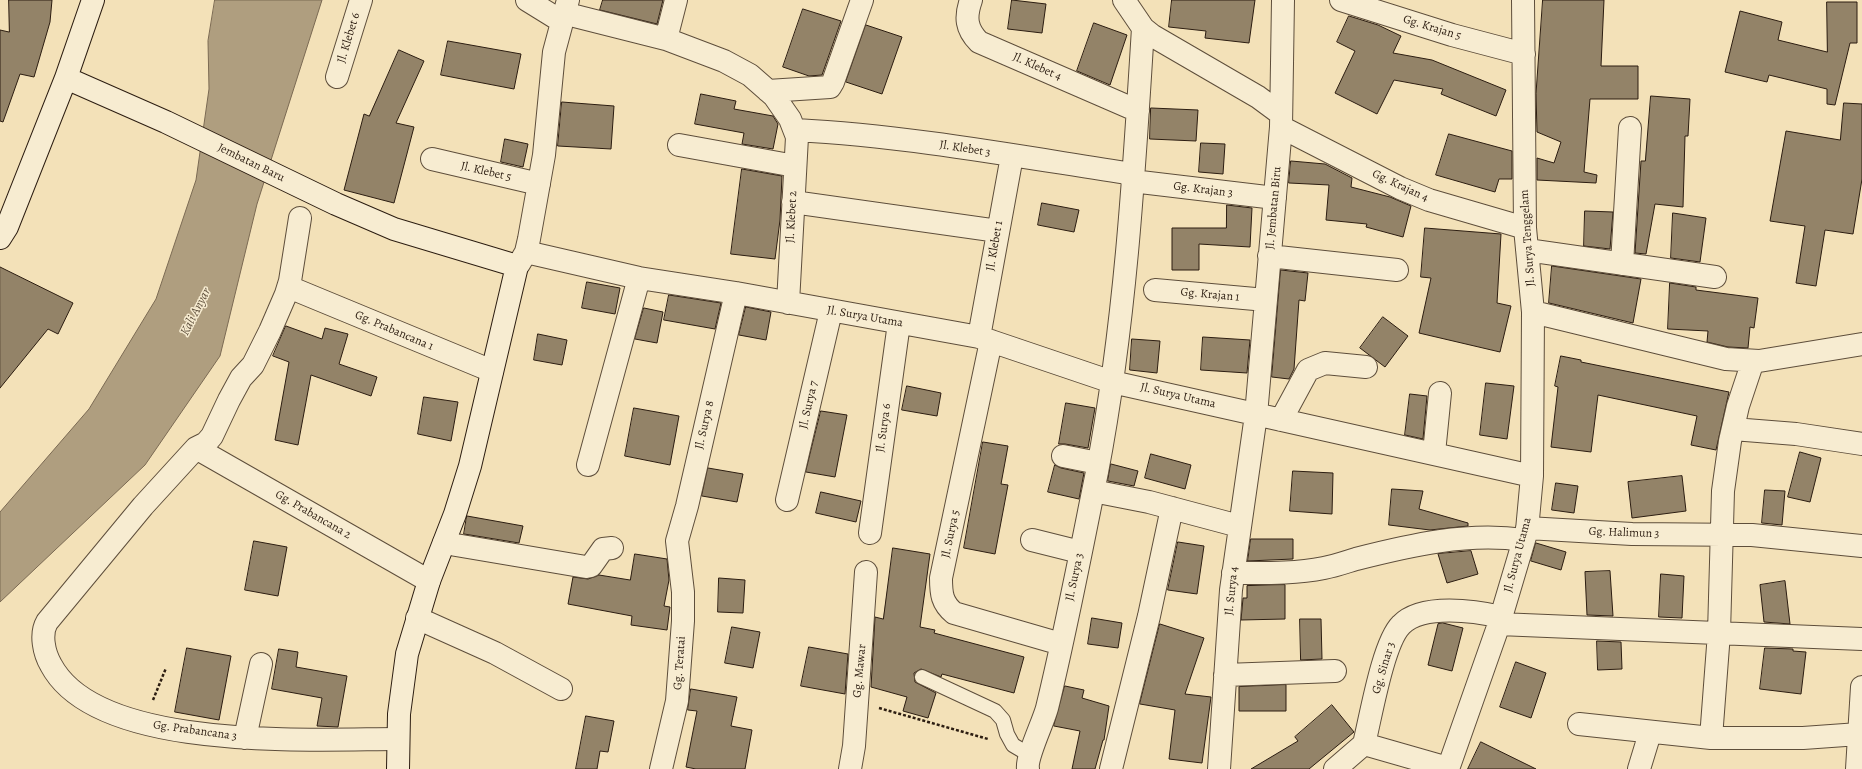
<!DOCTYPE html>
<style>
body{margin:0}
canvas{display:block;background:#f3e1b8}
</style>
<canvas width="1862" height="769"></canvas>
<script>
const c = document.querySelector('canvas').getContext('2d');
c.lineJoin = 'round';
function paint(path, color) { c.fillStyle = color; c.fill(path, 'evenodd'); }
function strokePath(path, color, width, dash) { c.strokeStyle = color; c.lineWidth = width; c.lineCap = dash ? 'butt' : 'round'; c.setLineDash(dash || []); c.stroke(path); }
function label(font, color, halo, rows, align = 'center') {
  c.font = font + ' Alegreya,serif'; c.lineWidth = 3; c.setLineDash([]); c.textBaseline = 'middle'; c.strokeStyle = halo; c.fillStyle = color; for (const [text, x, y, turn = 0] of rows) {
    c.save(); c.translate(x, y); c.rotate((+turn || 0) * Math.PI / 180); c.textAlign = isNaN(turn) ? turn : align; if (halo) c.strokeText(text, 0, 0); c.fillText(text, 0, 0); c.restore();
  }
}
const water = new Path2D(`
 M215 0H322L257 204 220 356 145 465 0 602V512L89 409 156 299 196 180 209 89 208 41Z`);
paint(water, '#af9e7f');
strokePath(water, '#7b6a53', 1);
const building = new Path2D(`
 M9 0H52L50 22 34 77 20 74 3 122 0 121V30L9 32Z
 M603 0H663L657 24 600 10Z
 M1012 0 1046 4 1042 33 1008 29Z
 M1172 0H1255L1249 43 1205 38 1206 31 1169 27Z
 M1543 0H1604L1601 66H1638V99H1590L1584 172 1597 175 1596 183 1537 180V158L1554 163 1561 142 1537 132 1536 94Z
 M1827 2H1857V43H1850L1835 105 1827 104V89L1769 75 1767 82 1725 72 1740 11 1782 22 1778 40 1827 52Z
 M803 9 841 21 822 75 809 76 783 67Z
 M1349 16 1378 25 1401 36 1393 53 1432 60 1506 90 1496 116 1441 94 1443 89 1394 80 1377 114 1335 93 1355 51 1337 42Z
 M1094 23 1127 35 1110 85 1077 71Z
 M866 25 902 37 882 94 846 82Z
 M448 41 521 54 514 89 441 75Z
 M399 50 424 61 396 123 414 127 394 203 344 190 364 114 369 116Z
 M701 94 736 101 734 109 773 116 778 124 773 149 742 144 744 133 695 124Z
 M1651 96 1690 99 1688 136H1685L1683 207 1655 204 1646 254 1635 253 1641 161H1645Z
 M562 102 614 106 611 149 558 146Z
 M1844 103 1862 104V179L1853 234 1825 230 1816 286 1796 283 1805 226 1770 221 1786 131 1840 140Z
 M1151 108 1198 110 1196 141 1150 139Z
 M1449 134 1512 151V179H1499L1495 192 1436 175Z
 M505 139 528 144 523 167 501 162Z
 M1201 143 1225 144 1223 174 1199 172Z
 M1291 161 1325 164 1352 178 1351 187 1390 197 1411 206 1403 237 1366 227 1367 224 1326 220 1329 185 1289 183Z
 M742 169 782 176 780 220 775 259 731 254Z
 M1042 203 1079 210 1074 232 1038 225Z
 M1227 205 1252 208 1250 247 1199 244V270H1172V228H1226Z
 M1585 211 1613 212 1610 249 1584 246Z
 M1673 213 1706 218 1700 262 1671 258Z
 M1425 228 1501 234 1497 303 1511 306 1500 352 1419 333 1431 278 1421 277Z
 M1552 266 1641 279 1633 323 1549 303Z
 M0 267 73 303 58 334 48 329 0 388Z
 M1281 270 1308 273 1305 301 1299 300 1294 369 1289 379 1272 377Z
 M587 282 620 288 615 314 582 308Z
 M1670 283 1696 287V290L1758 298 1754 328 1750 327 1748 348 1728 347 1707 342 1708 331 1668 329Z
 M669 295 721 303 715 329 664 320Z
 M746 307 771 312 766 340 739 335Z
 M644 308 663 312 657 343 635 339Z
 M1383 317 1408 336 1385 367 1360 348Z
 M286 326 322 339 325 328 348 334 339 364 377 377 371 396 311 375 298 445 275 440 289 362 273 356Z
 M538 334 567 340 562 365 534 360Z
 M1203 337 1250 340 1247 373 1201 370Z
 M1132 339 1160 341 1157 373 1130 370Z
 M1561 356 1581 360V362L1729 392 1716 450 1691 445 1697 416 1598 395 1591 452 1551 447 1558 387 1555 386Z
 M1486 383 1514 386 1507 439 1480 435Z
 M907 386 941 393 937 416 902 410Z
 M1410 394 1427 396 1423 439 1405 435Z
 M424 397 458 402 451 441 418 434Z
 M1066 403 1095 408 1088 448 1065 444H1059Z
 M634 408 679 416 670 465 625 456Z
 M821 411 847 415 835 477 806 472Z
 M983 442 1008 446 1001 484 1008 485 995 554 964 548Z
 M1800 452 1821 458 1810 502 1788 497Z
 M1151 454 1191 465 1185 489 1145 478Z
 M1111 464 1138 471 1134 486 1108 481Z
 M1055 465 1061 468 1084 473 1079 499 1048 492Z
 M708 468 743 474 737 502 702 496Z
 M1293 471 1333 473 1332 514 1290 511Z
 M1682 476 1686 511 1632 518 1628 482Z
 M1556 483 1578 486 1574 513 1552 510Z
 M1392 489 1423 491 1419 509 1468 523V526L1430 530 1389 525Z
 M1765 490 1785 491 1782 525 1762 523Z
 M821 492 861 501 856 522 816 513Z
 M467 516 523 526 519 543 464 534Z
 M1251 539H1293V559L1248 561Z
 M254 541 287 547 278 596 245 590Z
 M1178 542 1204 546 1197 594 1168 590Z
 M1536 543 1566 552 1561 570 1531 561Z
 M893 548 930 554 920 627 935 630 934 633 1024 657 1014 693 942 674 941 677 921 669 914 673 915 682 936 693 928 718 903 711 907 697 871 687 875 617 883 619Z
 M1471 551 1478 574 1447 583 1438 554Z
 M635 554 667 559 669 580 664 606 670 607 667 630 631 625 632 616 568 604 573 577 588 579 599 575 630 580Z
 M1610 571 1613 616 1587 615 1585 572Z
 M1661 574 1684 576 1682 618 1659 617Z
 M719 578 745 580 743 613 718 612Z
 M1785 581 1790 624 1764 622 1760 585Z
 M1285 585V619L1241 620 1243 598H1247V586Z
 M1092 618 1122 623 1118 648 1088 644Z
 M1300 619H1321L1322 659 1301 660Z
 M1443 623 1463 628 1452 671 1428 665 1438 624Z
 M1160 624 1204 638 1185 694 1211 697 1202 763 1169 759 1175 710 1140 704Z
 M732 627 760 632 753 668 725 663Z
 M1597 641 1621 642 1622 669 1598 670Z
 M809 647 848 654 845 694 801 686Z
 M187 648 231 656 219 720 175 712Z
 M1765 648 1793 649V651L1806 652 1801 694 1760 689Z
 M279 649 298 652 296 667 347 676 338 727 317 726 322 698 272 689Z
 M1516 662 1546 673 1531 718 1500 707Z
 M1286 685V711H1239V687Z
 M1065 686 1084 690 1082 698 1109 706 1104 740H1103L1095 769H1072L1080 731 1054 726Z
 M691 689 737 697 731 726 752 730 745 769H696L686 767 697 711 688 710Z
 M1332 705 1354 732 1309 769H1251L1298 741 1295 737Z
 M586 716 614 721 608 752 600 751 597 769H576Z
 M1481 742 1536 769H1468Z`);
paint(building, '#938368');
strokePath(building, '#2c1d11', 1);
const lane = new Path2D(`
 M922 677 995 711 1003 720 1007 734 1013 745 1030 755`);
const street = new Path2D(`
 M527 0 561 21
 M971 0C965 17 966 29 979 42L1138 111
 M1124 0 1143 28 1153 36 1258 97 1281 114
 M1341 0 1452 35 1524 54
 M1523 0 1525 228 1533 312 1532 476
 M563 13 666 39 724 61 750 75 774 96 790 119 797 137 788 303
 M666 39 676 0
 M337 77 361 0
 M768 91 830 87 833 82 862 0
 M1281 127 1400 188 1429 200 1525 228
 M796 130C909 136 1021 157 1133 174
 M679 145 795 166
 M432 159 539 184
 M1132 181 1275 198
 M793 202 998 231
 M300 218 290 281 286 294 270 331 253 365 241 378 229 400 212 436 206 443 196 448 143 506 47 622C40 634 44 653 51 665 97 752 312 739 397 739
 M1527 250 1715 277
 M526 252 639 278 736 293 979 337 1112 382 1532 476 1527 530 1499 624 1448 769
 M1269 256 1397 270
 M519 264 526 252 529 239 544 155 554 52 568 0
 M1622 264 1630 128
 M296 290 492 371
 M1155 290 1266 300
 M1533 312 1726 359 1759 361 1862 344
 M979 337 1012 156
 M991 341 941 578C941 594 942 603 954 613L1061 644
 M1281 420 1308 370 1325 363 1366 367
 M1733 429 1796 434 1862 444
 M196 448 429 581
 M1434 453 1440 393
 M1063 456 1098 463
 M588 465 639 278
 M1098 492 1149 502 1239 526
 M787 500 831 311
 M1527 528 1632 534 1752 535 1862 546
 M870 533 899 323
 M1032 540 1080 552
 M444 543 586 567 591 566 603 549 612 548
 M1233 573C1264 573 1294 574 1324 568 1335 566 1346 562 1356 559 1411 545 1467 532 1524 540
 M417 618 495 653 561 689
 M1499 624 1862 639
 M1225 675 1335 671
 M1579 724 1711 738H1803L1859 734
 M245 738 261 664
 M1711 738 1719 633 1723 491 1730 441 1738 406 1753 361
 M1364 744C1371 716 1383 643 1401 625 1422 603 1476 611 1501 617
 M1364 744 1448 768
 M661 769 677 701 683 621V592L677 541 687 506 736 293
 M850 769 854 746 866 572
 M1028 769C1026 757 1043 723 1047 708 1066 630 1081 551 1097 472 1125 326 1134 176 1143 28
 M1111 769 1149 616 1172 508
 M1219 769 1231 590 1256 415 1281 127 1283 0
 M1335 769 1364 744
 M1639 769 1650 733
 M1857 769 1862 687`);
const secondary = new Path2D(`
 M66 78 166 122 336 204 394 229 517 266 470 466 455 514 429 581 407 654 399 714 398 769
 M0 238 7 227 66 78 93 0`);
strokePath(lane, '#5e4e3b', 16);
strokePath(street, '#5e4e3b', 24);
strokePath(secondary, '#2c1d11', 24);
strokePath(new Path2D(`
 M153 700 166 668
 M879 708 988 739`), '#2c1d11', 2.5, [3, 2]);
strokePath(lane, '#f7ecd1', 14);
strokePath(street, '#f7ecd1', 22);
strokePath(secondary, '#f7ecd1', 22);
label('12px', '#2c1d11', '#f7ecd1', [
 ["Gg. Krajan 5",1432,28,17],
 ["Jl. Klebet 6",349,38,-73],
 ["Jl. Klebet 4",1037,67,24],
 ["Jl. Klebet 3",965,149,9],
 ["Jembatan Baru",251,163,26],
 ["Jl. Klebet 5",486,172,13],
 ["Gg. Krajan 4",1400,186,25],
 ["Gg. Krajan 3",1203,190,7],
 ["Jl. Jembatan Biru",1274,208,-85],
 ["Jl. Klebet 2",792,217,-87],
 ["Jl. Surya Tenggelam",1528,238,-94],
 ["Jl. Klebet 1",995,246,-80],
 ["Gg. Krajan 1",1210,295,5],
 ["Jl. Surya Utama",865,317,10],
 ["Gg. Prabancana 1",394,331,23],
 ["Jl. Surya Utama",1178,396,13],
 ["Jl. Surya 7",809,405,-77],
 ["Jl. Surya 8",705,425,-77],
 ["Jl. Surya 6",884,428,-82],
 ["Gg. Prabancana 2",313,515,30],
 ["Gg. Halimun 3",1624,533,2],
 ["Jl. Surya 5",951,534,-78],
 ["Jl. Surya Utama",1518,555,-75],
 ["Jl. Surya 3",1075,577,-78],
 ["Jl. Surya 4",1232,591,-84],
 ["Gg. Teratai",680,663,-86],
 ["Gg. Sinar 3",1384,668,-73],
 ["Gg. Mawar",860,671,-85],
 ["Gg. Prabancana 3",195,731,8]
]);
label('italic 13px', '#60513d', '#f7ecd1', [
 ["Kali Anyar",196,312,-63]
]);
</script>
